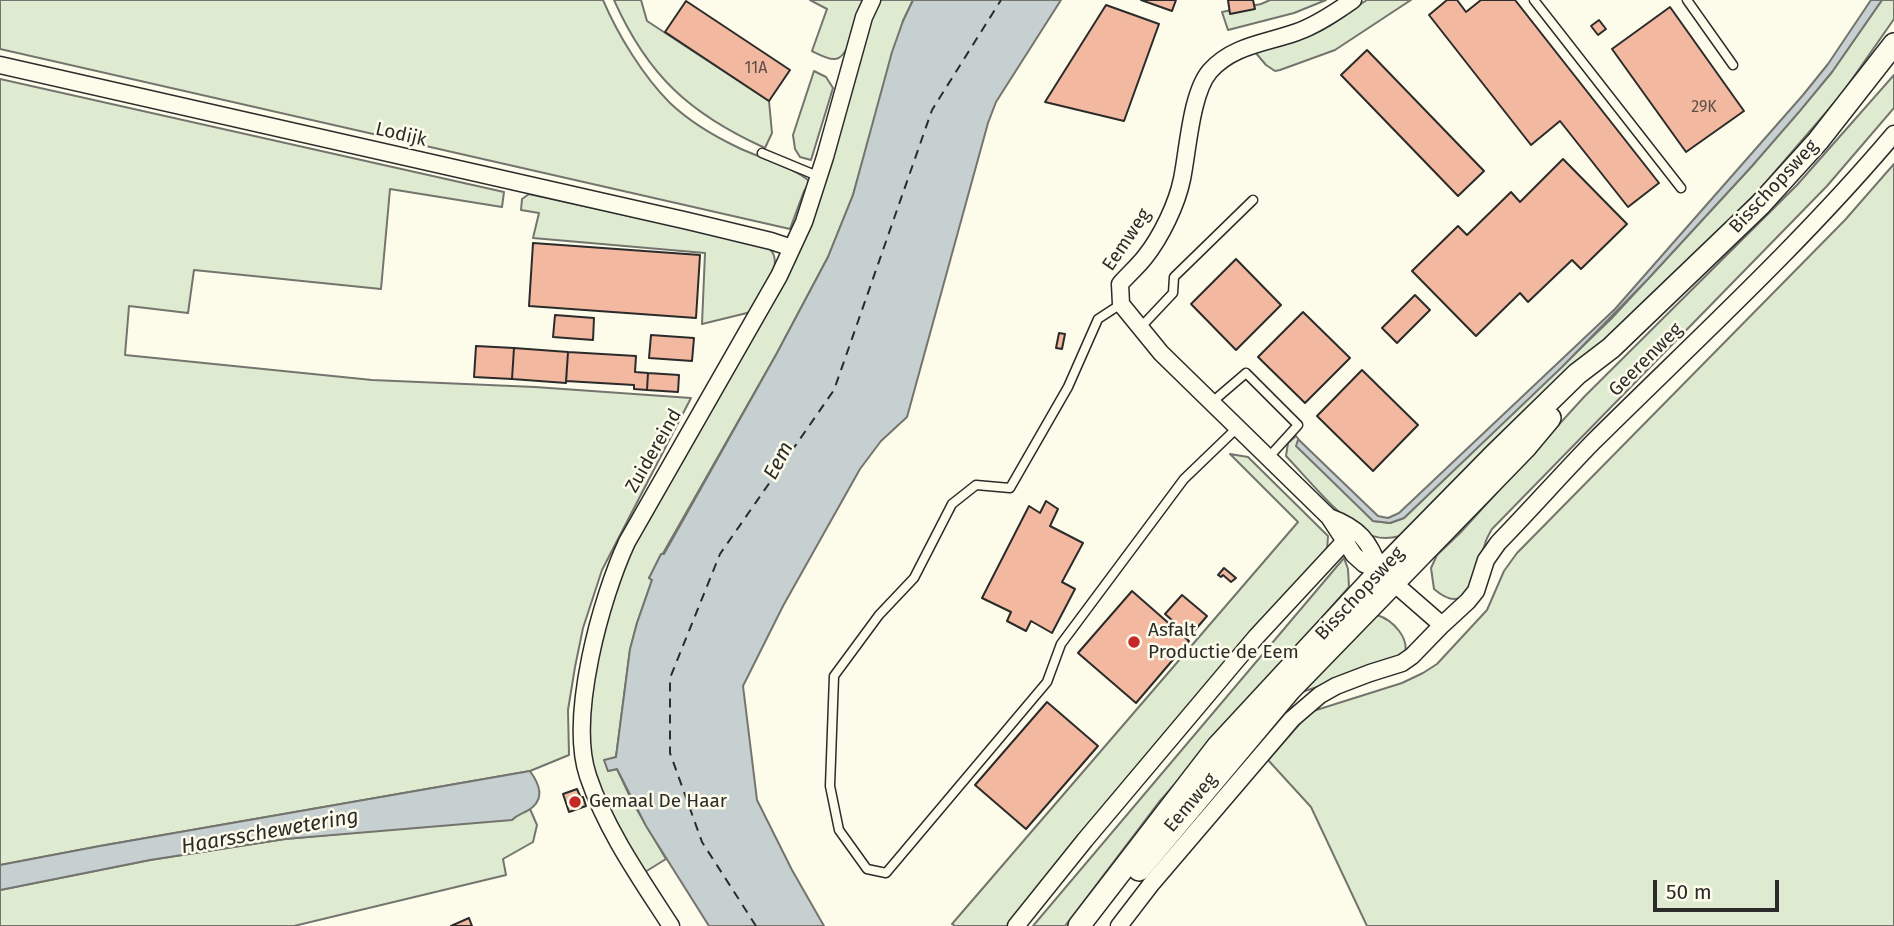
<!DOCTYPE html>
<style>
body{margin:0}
#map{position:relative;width:1894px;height:926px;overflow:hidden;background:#fdfbea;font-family:"Fira Sans",sans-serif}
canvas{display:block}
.scale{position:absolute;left:1653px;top:880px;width:126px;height:32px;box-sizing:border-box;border:4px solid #2b2b2b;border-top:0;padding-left:9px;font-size:21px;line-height:24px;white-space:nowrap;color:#2b2b2b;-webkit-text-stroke:5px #fdfbea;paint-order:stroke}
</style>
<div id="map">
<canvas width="1894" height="926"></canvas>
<div class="scale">50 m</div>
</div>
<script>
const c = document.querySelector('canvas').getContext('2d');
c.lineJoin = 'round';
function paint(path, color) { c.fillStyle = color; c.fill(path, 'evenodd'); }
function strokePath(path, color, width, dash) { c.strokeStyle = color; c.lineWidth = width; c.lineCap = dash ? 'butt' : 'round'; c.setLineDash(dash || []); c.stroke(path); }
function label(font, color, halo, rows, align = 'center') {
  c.font = font + ' "Fira Sans",sans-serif'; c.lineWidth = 5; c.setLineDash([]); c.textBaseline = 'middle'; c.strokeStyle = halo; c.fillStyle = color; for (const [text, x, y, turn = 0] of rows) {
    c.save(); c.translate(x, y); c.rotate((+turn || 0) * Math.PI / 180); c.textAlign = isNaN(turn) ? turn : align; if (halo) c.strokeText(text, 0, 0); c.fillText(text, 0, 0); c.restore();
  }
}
const green = new Path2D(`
 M0 0H603C618 35 643 76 670 103 689 121 714 136 737 147 757 157 796 168 810 182L804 191 790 229 0 49Z
 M614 0H641L647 21 769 101 772 133 765 148C690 114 648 76 614 0Z
 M810 0H863C859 13 850 60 834 59 827 59 818 54 812 51L827 9Z
 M879 0H913L903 21 853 195 828 257 777 353 649 578 652 580 637 623 630 650 616 757 605 761 608 771 617 769 633 803 666 859 645 872 622 835 604 798 591 760 587 724 598 649 627 555 781 285 867 29Z
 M1270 0H1326L1294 13 1228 30 1222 12 1261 4Z
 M1367 0H1411L1335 50 1280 70 1275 71 1266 65 1255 52 1330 24Z
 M1882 0H1894V19L1841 95 1761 188 1726 224 1400 536C1388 539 1375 539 1364 532 1338 516 1308 479 1286 456L1288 443 1296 436 1300 441H1298L1373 521 1390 523 1404 518 1611 319 1752 166 1832 72Z
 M814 71 826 77 833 88 811 160 800 157 795 149 793 135Z
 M1894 75V108L1827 186 1492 529C1489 534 1486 539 1485 544 1476 569 1471 621 1434 589L1431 568 1437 555 1460 533 1584 397 1797 185Z
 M0 79 504 192 502 207 390 189 381 289 194 270 188 313 129 306 125 355 372 380 535 387 691 398 602 570 583 628 575 667 568 710 569 755 530 771 100 846 0 865Z
 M1894 164V926H1367L1311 807 1268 760 1310 712 1402 683 1423 673 1437 664 1487 610 1504 571 1517 553 1845 220Z
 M529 194 767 246C788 263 762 292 752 310L747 313 702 324 705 253 533 238 539 213 521 210 522 199Z
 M1230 454 1248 457 1328 536 1327 551 1011 926H955L952 924 1298 522Z
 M1344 558 1348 569 1349 587 1159 802 1065 926H1033Z
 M1377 615C1393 620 1411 639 1404 656L1381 666 1302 692Z
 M530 809 537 825 533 842 503 859 506 875 294 926H0V890L150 860 285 839 394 829 518 814Z`);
paint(green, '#deebd1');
strokePath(green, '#74746e', 2);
const water = new Path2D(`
 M913 0H1061L996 102 988 123 907 417 881 441 860 469 783 606 743 686 757 800 792 870 824 926H709L646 826 617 769 608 771 604 760 616 757 630 649 637 623 652 580 649 578 661 554H664L777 353 828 257 853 195 892 52 903 21Z
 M1871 0H1882L1832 72 1799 112 1752 166 1648 279 1562 367 1404 518 1390 523 1373 521 1296 446 1298 440 1300 441 1378 516 1388 518 1399 513 1615 309 1803 95 1828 64Z
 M530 771C540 785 546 800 527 811 521 814 517 815 512 820L285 839 150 860 0 890V865L100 846Z`);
paint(water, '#c7d0d0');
strokePath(water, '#74746e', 2);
strokePath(new Path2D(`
 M756 926 702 842 670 753V678L720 554 834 390 932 110 1001 0`), '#2b2b2b', 2, [9, 7]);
const building = new Path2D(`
 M1141 0H1176L1172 11Z
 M1228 0H1253L1255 9 1230 14Z
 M1447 0H1457L1466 12 1481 0H1515L1659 183 1628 207 1560 121 1531 145 1429 15Z
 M686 1 790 70 769 101 665 32Z
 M1106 5 1159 24 1124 121 1045 102Z
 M1670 7 1744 111 1686 152 1612 49Z
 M1599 20 1606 29 1598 35 1591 26Z
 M1367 50 1484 171 1458 196 1341 75Z
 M1563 159 1627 224 1581 269 1572 260 1528 302 1520 293 1476 336 1412 271 1458 226 1467 235 1511 192 1520 202Z
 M533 243 700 255 696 318 529 306Z
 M1236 259 1281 305 1236 350 1191 304Z
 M1415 295 1430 310 1397 343 1382 328Z
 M1303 312 1350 358 1305 403 1258 357Z
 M555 315 594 318 593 340 553 337Z
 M1059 333 1065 334 1062 349 1056 348Z
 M651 335 694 338 692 361 649 358Z
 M476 346 514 348 512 379 474 377Z
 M514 348 568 352 566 383 512 379Z
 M568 352 636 356 635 372 648 373 647 390 634 389V385L566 381Z
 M1362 370 1418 425 1373 471 1317 416Z
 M648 373 679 375 678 392 647 390Z
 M1046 501 1058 509 1050 526 1083 543 1062 582 1075 589 1052 633 1031 621 1026 631 1007 621 1011 612 982 598 1029 506 1040 513Z
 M1224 568 1236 578 1231 582 1223 575 1221 577 1218 575Z
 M1132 591 1189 641 1136 703 1078 653Z
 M1182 595 1207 616 1190 636 1165 614Z
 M1047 702 1098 746 1026 829 975 785Z
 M577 789 581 798 583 797 586 806 569 812 563 794Z
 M469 918 472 926H451Z`);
paint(building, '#f2b8a0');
strokePath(building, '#2b2b2b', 2);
const service = new Path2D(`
 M1534 0 1681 188
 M1687 0 1733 65
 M762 153 820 177
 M1121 304 1098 319 1068 387 1010 488 976 485 952 504 914 578 879 615 834 676 830 786 839 830 867 869 886 873 1047 682 1061 644 1184 479 1237 428
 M1140 328 1173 293 1174 277 1253 200
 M1211 403 1246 373 1298 425 1268 458`);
const minor = new Path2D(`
 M1353 0C1336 12 1317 25 1297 32 1267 43 1233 45 1210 71 1191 93 1188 150 1182 179 1177 204 1161 237 1145 257 1138 266 1128 275 1120 284L1121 304 1161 353 1329 517 1354 555 1364 564 1380 571 1442 625
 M0 65 688 221 771 241 792 248
 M1329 517C1359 528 1370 541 1380 571
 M671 926C640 878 606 830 588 776 568 717 601 598 627 542L779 276 804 222 825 157 864 17 872 0
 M1016 926 1085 840 1256 637 1345 541
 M1119 926 1152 883 1292 719 1320 695 1336 686 1370 673 1402 663 1412 656 1442 625 1468 601 1476 591 1486 560 1498 543C1530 510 1561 475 1593 442 1695 341 1801 244 1894 134`);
const secondary = new Path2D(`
 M1139 870 1289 691 1525 448 1550 418
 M1079 926 1217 747 1380 571 1494 455 1577 374 1611 348 1760 205 1818 141 1894 44`);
strokePath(service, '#2b2b2b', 11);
strokePath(minor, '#2b2b2b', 19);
strokePath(secondary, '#2b2b2b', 24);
strokePath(service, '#fdfbea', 8);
strokePath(minor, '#fdfbea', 16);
strokePath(secondary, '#fdfbea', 21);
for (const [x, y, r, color] of [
 [1134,642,7,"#c62828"],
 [575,802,7,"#c62828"]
]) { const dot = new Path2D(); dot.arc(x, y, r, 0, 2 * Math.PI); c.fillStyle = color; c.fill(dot); strokePath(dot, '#fdfbea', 2.5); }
label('16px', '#5d4e48', null, [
 ["11A",756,69],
 ["29K",1704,108]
]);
label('19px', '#2b2b2b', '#fdfbea', [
 ["Lodijk",401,135,13],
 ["Bisschopsweg",1774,187,-47],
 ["Eemweg",1127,240,-56],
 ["Geerenweg",1646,360,-45],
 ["Zuidereind",654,451,-60],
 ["Bisschopsweg",1360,594,-47],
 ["Eemweg",1191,803,-50]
]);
label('19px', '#2b2b2b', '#fdfbea', [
 ["Asfalt",1148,631],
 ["Productie de Eem",1148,653],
 ["Gemaal De Haar",589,802]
], 'left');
label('italic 21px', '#2b2b2b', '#fdfbea', [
 ["Eem",779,461,-62],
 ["Haarsschewetering",270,832,-10]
]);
</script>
